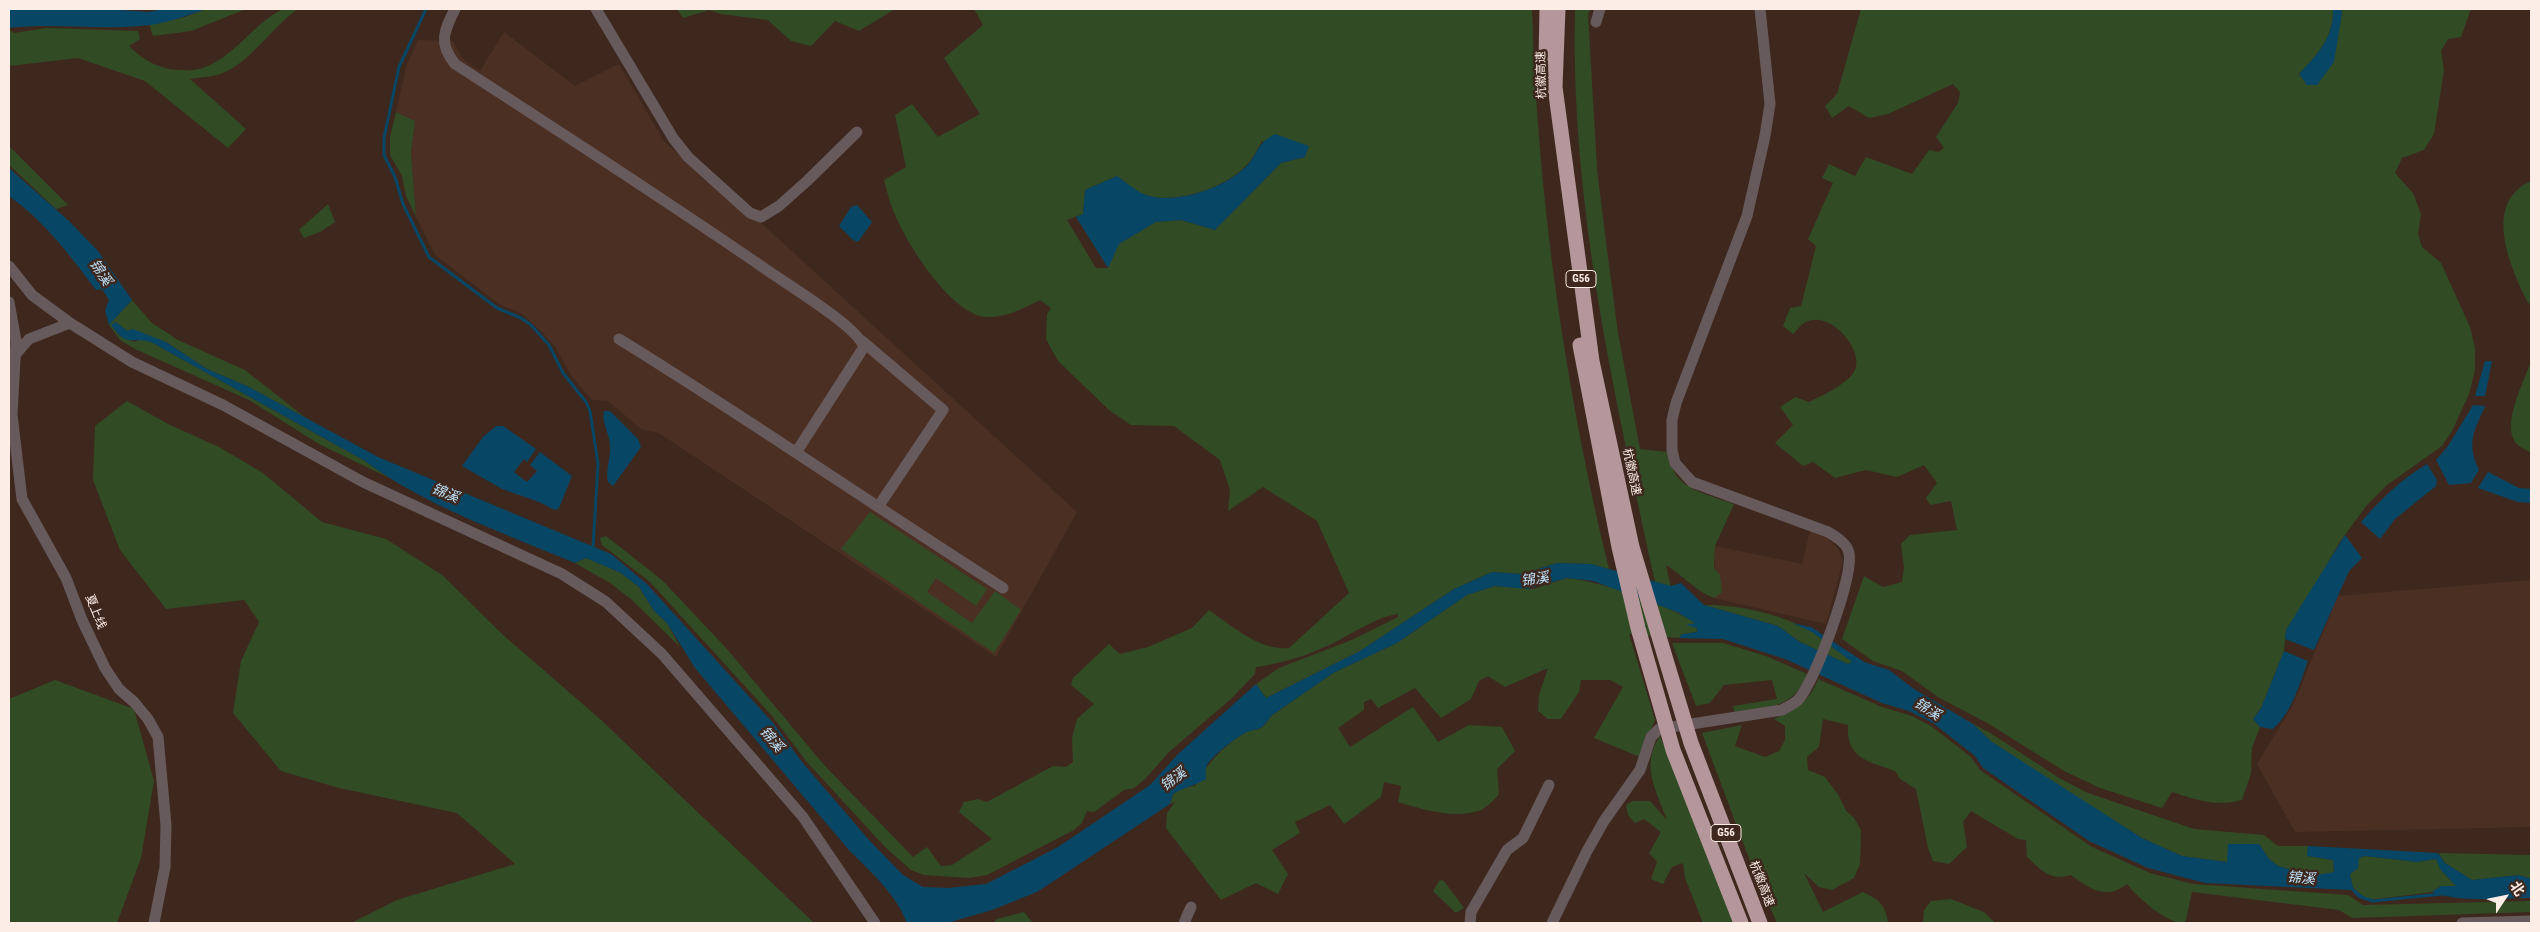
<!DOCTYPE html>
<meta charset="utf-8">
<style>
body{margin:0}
#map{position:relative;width:2540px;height:932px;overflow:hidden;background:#3e281e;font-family:"Roboto Condensed","Noto Sans SC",sans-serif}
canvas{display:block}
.frame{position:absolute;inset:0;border:10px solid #fcede6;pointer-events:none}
.north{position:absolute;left:2480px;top:872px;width:50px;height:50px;-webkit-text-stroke:4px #3e281e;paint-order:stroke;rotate:56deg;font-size:14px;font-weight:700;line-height:20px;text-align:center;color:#fcede6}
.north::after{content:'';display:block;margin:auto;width:18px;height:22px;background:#fcede6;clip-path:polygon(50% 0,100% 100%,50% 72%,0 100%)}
</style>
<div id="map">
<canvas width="2540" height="932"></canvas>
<div class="frame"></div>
<div class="north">北</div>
</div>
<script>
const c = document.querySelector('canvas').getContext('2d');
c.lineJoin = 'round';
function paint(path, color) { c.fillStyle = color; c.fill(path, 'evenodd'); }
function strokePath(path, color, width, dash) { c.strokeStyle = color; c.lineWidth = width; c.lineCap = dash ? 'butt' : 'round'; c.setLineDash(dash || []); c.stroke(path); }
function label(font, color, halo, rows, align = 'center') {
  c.font = font + ' "Roboto Condensed","Noto Sans SC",sans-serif'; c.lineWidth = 5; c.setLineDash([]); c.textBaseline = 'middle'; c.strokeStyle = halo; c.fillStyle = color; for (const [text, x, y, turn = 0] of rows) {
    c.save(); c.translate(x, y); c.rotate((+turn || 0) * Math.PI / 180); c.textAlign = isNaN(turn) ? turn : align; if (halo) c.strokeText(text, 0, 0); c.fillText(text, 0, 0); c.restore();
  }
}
paint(new Path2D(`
 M504 32 575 86 619 64 663 140 746 216 760 222 1077 512 996 657 659 433 641 429 608 401 592 400 572 377 556 348 542 332 522 314 499 304 435 255 416 217 411 153 415 121 396 112 407 64 418 40 453 41 464 60 480 71Z
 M1810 531 1826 538 1838 548 1843 561 1826 624 1714 598 1715 546 1802 564Z
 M2531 580V827L2295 832 2257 764 2293 705 2338 596Z`), '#4c2f23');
paint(new Path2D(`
 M206 9H246L191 31 153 36 149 24 185 17Z
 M283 9H298C273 26 251 61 225 72 215 77 201 77 190 79L246 129 228 148 145 81 78 58 9 66V30L14 33 46 28 138 31 140 39 129 46C142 59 160 70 180 70 186 70 193 71 199 69 233 60 252 24 283 9Z
 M677 9H895L859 31 835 21 811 46 791 41 768 20 721 14 709 10 683 18Z
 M974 9H1532C1537 193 1565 390 1609 569L1591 564 1557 563 1522 574 1492 572 1454 589 1360 651 1266 698 1256 684 1279 668 1354 639 1398 617V614C1371 618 1346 639 1320 649 1300 658 1278 664 1256 667L1255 674 1231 699 1169 752 1145 779 1134 788 1124 790 1094 812 1087 811 1082 823 1074 830 987 875 969 878 924 875 911 870 885 847 806 761 773 717 650 582 602 545 600 538 606 536 662 580 727 649 825 766 913 857 927 847 941 866 952 865 992 839 959 812 964 802 978 799 987 802 1053 766 1066 767 1073 762 1072 738 1077 719 1094 704 1071 685 1073 678 1109 644 1120 654 1148 647 1192 628 1209 610C1232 626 1260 651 1289 648L1349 593 1317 521 1263 487 1228 511 1230 490 1220 460 1174 426 1131 425 1109 410 1058 361 1046 339 1047 314 1051 308 1040 300C1022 309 1005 318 986 317 950 314 905 241 893 210 889 201 887 190 884 180L906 167 895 115 912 104 938 137 980 114 944 58 983 25ZM1262 141 1305 157 1281 163 1215 230 1181 220 1156 222 1118 244 1108 268H1096L1067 220 1083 214 1085 190 1117 176C1126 182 1138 194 1149 196 1180 204 1231 186 1250 161 1255 155 1258 148 1262 141Z
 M1575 9H1591L1588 14 1597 169 1606 242 1618 333 1640 449 1667 452C1670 459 1672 469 1676 475 1688 492 1716 497 1734 504L1715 546 1714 568 1720 575 1722 592 1714 598C1695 591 1683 575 1666 565L1671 587 1655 582C1614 394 1570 202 1575 9Z
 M1861 9H2333C2334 37 2318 54 2299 74L2307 85 2342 13 2341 9H2471L2461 37 2448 39 2441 51 2444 70 2434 134 2424 150 2402 158 2395 173 2413 193 2421 214 2418 234 2422 247 2441 263 2470 327 2475 348V370L2469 394 2452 431 2442 446 2387 485 2367 505 2339 543 2315 586 2286 630 2284 651 2261 708 2253 719 2260 727 2252 748 2251 773 2242 800C2217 807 2196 800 2172 792L2162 808 2100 788 2064 771 1989 724 1938 697 1902 671 1873 661 1842 639 1864 576 1883 587 1902 582 1904 568 1901 544 1910 535 1957 530 1951 501 1930 505 1926 498 1937 483 1924 465 1897 477 1866 470 1835 478 1813 462 1803 466 1775 443 1793 425 1780 407 1795 397 1809 402C1823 395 1841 387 1852 375 1870 356 1831 307 1804 323 1800 325 1797 331 1793 334L1783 326 1790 308 1801 306 1816 246 1808 239 1833 183 1822 178 1829 164 1855 176 1866 157 1912 174 1929 150 1939 152 1944 148 1936 137 1958 103 1960 92 1953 84 1888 114 1869 118 1849 106 1832 118 1825 106 1837 94Z
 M396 112 415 121 411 153 416 217 406 196 402 176 390 155V137Z
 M9 146 68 205 56 209 9 165Z
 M2531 181V306L2527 301C2510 266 2482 203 2531 181Z
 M328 204 335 222 320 232 304 238 299 230Z
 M132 300 152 323 178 340 245 370 306 418 249 387 207 369 166 342 127 331 116 322 112 326 118 334 134 342 142 339 151 342 365 461 389 478 319 444 249 400 135 349 120 340 109 325Z
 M2531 361V453C2527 450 2518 447 2515 442 2502 422 2524 382 2531 361Z
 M127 401 170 425 219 447 263 473 322 522 386 539 442 575 502 634 600 719 814 923H351L397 900 515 864 457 813 339 788 281 771 233 713 241 661 259 622 244 600 166 609 120 550 93 480 95 426Z
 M870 512 987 589 976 606 936 578 927 592 972 623 995 591 1021 610 994 653 841 549Z
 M586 558 621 573 639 587 654 611 667 623 680 647 631 599 610 583 575 563Z
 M1567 578C1606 583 1663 603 1696 623L1697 632 1682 634 1679 638 1629 634 1655 720 1640 757 1594 738 1623 687 1610 680H1581L1579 692 1561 719H1548L1538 711 1539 695 1548 668 1505 687 1488 676 1479 681 1471 699 1441 718 1415 688 1378 708 1371 699 1364 702V710L1338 728 1350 747 1413 707 1438 742 1469 725 1502 727 1515 751 1497 769 1499 794C1494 800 1487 808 1478 811 1454 819 1421 809 1398 802L1401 786 1384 782 1381 797 1344 824 1330 805 1295 822 1300 833 1272 850 1288 874 1278 894 1256 883 1221 900 1166 828 1167 813 1175 802 1170 804 1173 794 1182 788 1195 786C1207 764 1221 748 1243 734 1256 726 1259 736 1271 716L1333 673 1397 643 1467 595 1495 586 1533 589Z
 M1704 605C1753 604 1819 624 1852 662L1848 664 1800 642 1778 626Z
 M1672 643H1723L1766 656 1807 674C1794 709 1767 707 1735 713L1733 706 1777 699 1772 680 1724 685 1710 703 1696 706Z
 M1818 679 1882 707 1912 716 1931 726 1971 757 1980 770 2092 847 2150 873 2193 884 2348 895 2363 905 2531 901V912L2352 918 2339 910 2192 892 2186 920 2183 923C2166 923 2137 897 2127 884 2106 901 2089 888 2071 875 2050 881 2042 871 2027 857L2026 840 2018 839 1971 811 1963 822 1967 847 1949 864 1933 861 1928 848 1916 789 1900 779 1895 771C1868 761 1846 759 1848 725L1823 719 1819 747 1807 757 1808 770 1825 777 1839 796 1846 811 1854 818 1861 830 1860 864 1854 878 1832 890 1819 887 1804 873 1823 912 1863 892C1879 900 1886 905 1888 923H1777L1751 864 1702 733 1742 725 1735 746 1765 757 1779 751 1785 740V726L1774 719C1796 709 1810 701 1818 679Z
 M55 680 134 709 154 781 141 858 117 923H9V699Z
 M1973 724 1992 734 2059 778 2088 793 2194 829 2264 835 2278 846H2308V856L2333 860 2334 873 2311 876 2278 866 2269 859 2259 844 2227 862 2182 856 2142 838 2063 789 1992 742Z
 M1660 736 1736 923H1703L1685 878 1683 863 1672 867 1663 884 1651 879 1657 862 1649 853 1661 832 1644 819 1635 823 1628 815 1626 805 1633 801H1650L1667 820C1656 789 1640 766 1660 736Z
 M2439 853 2531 855V879L2519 875 2472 880 2445 863Z
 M2365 856 2417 862 2436 859 2440 869 2457 887 2441 886 2432 892 2368 900 2353 888 2350 874 2358 868V858Z
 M1440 880 1444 881 1464 908 1456 913 1433 891Z
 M1951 899 1984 912 1995 923H1923L1924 910 1931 901Z
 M1024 912 1033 923H993L997 919Z`), '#314b24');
paint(new Path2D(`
 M9 9H106L148 12 163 9H206C186 16 162 25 140 26 96 30 52 23 9 28Z
 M2333 9H2341L2342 13 2334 62 2317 85H2307L2299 74C2318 54 2334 37 2333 9Z
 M1275 134 1309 146 1305 157 1281 163 1215 230 1181 220 1156 222 1119 244 1108 268 1076 217 1083 214 1085 190 1117 176C1126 182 1139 194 1149 196 1180 204 1231 186 1250 162 1261 147 1257 144 1275 134Z
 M9 168 69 221 98 251 132 300 109 325 105 311 109 300 102 289 96 290C69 254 45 222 9 196Z
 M857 205 872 222 858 242 853 240 839 226 851 207Z
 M116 322 127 331 133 329 166 342 207 369 249 387 378 457 611 554 647 584 774 724 802 762 869 840 903 875 923 887 948 888 986 884 1058 847 1150 785 1178 754 1256 684 1266 698 1360 651 1454 589 1492 572 1522 574 1557 563 1591 564 1671 586 1681 583 1704 605 1778 626 1800 642 1848 664 1852 662 1812 632 1792 623 1811 627 1864 662 1889 670 1914 689 1973 724 1992 742 2142 838 2182 856 2227 862 2228 844H2259L2269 859 2278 866 2311 876 2334 872 2333 860 2307 856 2308 846 2438 853 2445 863 2472 880 2519 875 2531 879V898C2502 898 2459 903 2432 892L2441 886H2456L2440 869 2436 859 2417 862 2365 856 2359 858 2358 868 2350 874 2353 888 2368 900 2359 898 2351 890 2205 883 2148 868 2089 841 1983 768 1975 756 1933 723 1909 711 1882 703 1785 659 1723 639 1679 638 1682 634 1697 632V628L1686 625 1695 623 1677 612 1593 581 1567 578 1527 589 1495 586 1467 595 1397 643 1333 673 1271 716C1259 735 1257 726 1243 734 1235 739 1208 758 1206 768 1205 771 1206 776 1206 779 1195 786 1184 787 1173 794L1170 804 1037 892 992 910 947 923H907C896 894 870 871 848 849L695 668 667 623 654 611 639 587 621 573 586 558 575 563C506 534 425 506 365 461L151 342C130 336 129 349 111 325Z
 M2485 361H2492L2485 396H2475Z
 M2473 405 2485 406C2474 432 2466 442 2479 470L2471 483 2449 485 2436 460 2448 446Z
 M604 411H610L638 439 641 447 613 486 608 482C605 470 611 458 610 446 610 433 601 424 604 411Z
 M496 426H503L536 449 527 462 524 459 514 472 527 482 537 471 530 465 540 452 572 476 559 508 555 510 539 502 502 489 462 466 483 437Z
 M2427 464 2437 480 2436 486 2395 519 2380 539 2361 522C2381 499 2400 480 2427 464Z
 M2488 472 2519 488 2531 489V503L2518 502 2478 488Z
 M2345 535 2362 558 2349 571 2314 650 2285 639 2286 630Z
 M2284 651 2308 661C2299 685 2293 711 2273 729L2260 727 2253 719 2261 708Z`), '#084665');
strokePath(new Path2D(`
 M426 9 399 67 384 138V155L395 177 403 204 429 257 497 308 521 318 531 325 549 345 563 373 586 402 590 411 598 464 593 547
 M2361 897 2373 901 2442 894`), '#084665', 3);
strokePath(new Path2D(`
 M455 9C444 31 438 43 455 64 559 131 662 198 764 268 785 283 857 326 864 347L797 451
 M596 9 673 138 688 157 750 213 761 217 779 206 807 181 857 132
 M1596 22 1600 9
 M9 266 32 295 70 323 132 362 223 405 363 482 562 574 606 602 662 654 803 817 875 923
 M9 302 16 341 12 415 22 499 66 578 82 620 105 668 119 689 134 702 148 719 158 737 166 825 165 867 154 923
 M619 339C749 419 874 506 1003 588
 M862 341 943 410 878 507
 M15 355 29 339 70 323
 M1184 923 1191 907
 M1470 923 1471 912 1507 850 1523 838 1549 785
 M1552 923 1587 851 1604 821 1640 770 1651 737 1659 729 1782 710C1787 707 1794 704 1798 700 1815 682 1854 576 1849 553 1847 543 1836 537 1828 532L1692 482 1675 463 1672 450V420L1676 403 1747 216 1765 136 1770 104 1760 9
 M2462 923 2531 921`), '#675a5c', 11);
strokePath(new Path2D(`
 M1558 9 1555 87 1592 361 1632 547 1691 743 1760 923
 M1546 60 1547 9
 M1580 345 1619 547 1638 628 1673 750 1741 923`), '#b5969a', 15);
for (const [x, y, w] of [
 [1581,279,30],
 [1726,833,30]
]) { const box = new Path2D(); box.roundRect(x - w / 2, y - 8.5, w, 17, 4); c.fillStyle = '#3e281e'; c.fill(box); strokePath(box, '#fcede6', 1); }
label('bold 11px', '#fcede6', null, [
 ["G56",1581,279],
 ["G56",1726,833]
]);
label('12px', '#fcede6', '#3e281e', [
 ["杭徽高速",1542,75,-91],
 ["杭徽高速",1631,472,78],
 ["夏上线",95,612,68],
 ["杭徽高速",1761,884,69]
]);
label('italic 14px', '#bde2fb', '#3e281e', [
 ["锦溪",100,273,56],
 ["锦溪",445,494,22],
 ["锦溪",1535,580,-8],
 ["锦溪",1927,710,32],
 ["锦溪",771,740,49],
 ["锦溪",1174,780,-37],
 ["锦溪",2301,879,5]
]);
</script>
